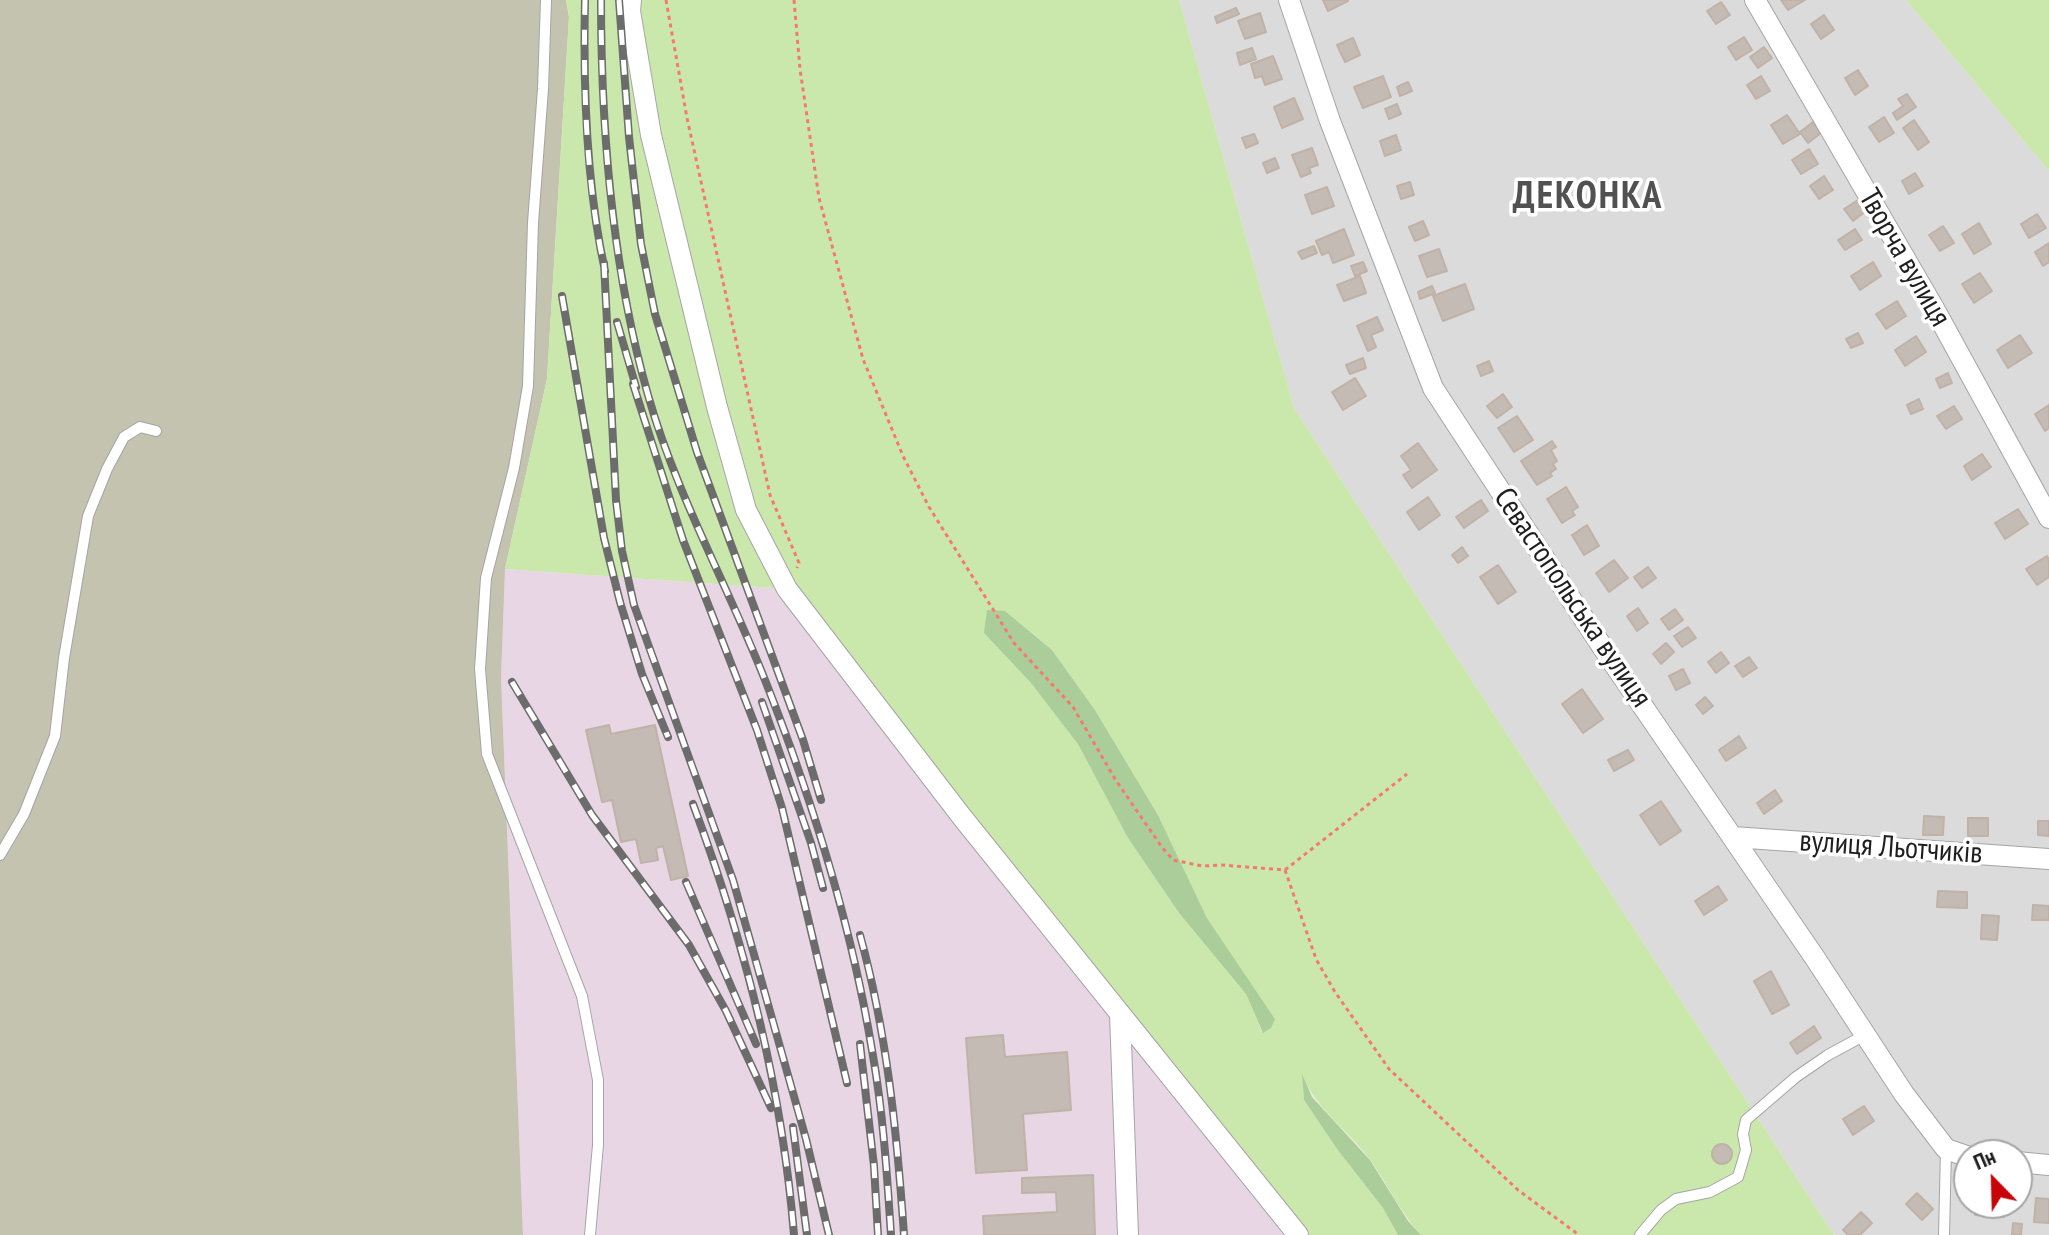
<!DOCTYPE html>
<meta charset="utf-8">
<style>
body{margin:0}
#map{position:relative;width:2049px;height:1235px;overflow:hidden;background:#efebe4;font-family:"PT Sans Narrow",sans-serif}
canvas{display:block}
.north{position:absolute;left:1953px;top:1139px;width:80px;height:80px;box-sizing:border-box;background:#fff;border:2px solid #a5a5a5;border-radius:50%;rotate:337deg;font-size:22px;font-weight:700;line-height:32px;text-align:center;color:#1e1e1e}
.north::after{content:'';display:block;margin:auto;width:28px;height:36px;background:#c70509;clip-path:polygon(50% 0,100% 100%,50% 72%,0 100%)}
</style>
<div id="map">
<canvas width="2049" height="1235"></canvas>
<div class="north">Пн</div>
</div>
<script>
const c = document.querySelector('canvas').getContext('2d');
c.lineJoin = 'round';
function paint(path, color) { c.fillStyle = color; c.fill(path, 'evenodd'); }
function strokePath(path, color, width, dash) { c.strokeStyle = color; c.lineWidth = width; c.lineCap = dash ? 'butt' : 'round'; c.setLineDash(dash || []); c.stroke(path); }
function label(font, color, halo, rows, align = 'center') {
  c.font = font + ' "PT Sans Narrow",sans-serif'; c.lineWidth = 7; c.setLineDash([]); c.textBaseline = 'middle'; c.strokeStyle = halo; c.fillStyle = color; for (const [text, x, y, turn = 0] of rows) {
    c.save(); c.translate(x, y); c.rotate((+turn || 0) * Math.PI / 180); c.textAlign = isNaN(turn) ? turn : align; if (halo) c.strokeText(text, 0, 0); c.fillText(text, 0, 0); c.restore();
  }
}
paint(new Path2D(`
 M1179 0H1906L2049 171V1235H1834L1294 408ZM1969 1155H2017V1203H1969Z`), '#dcdbdb');
paint(new Path2D(`
 M505 569 787 589 1294 1235H523L501 678Z`), '#e8d6e5');
paint(new Path2D(`
 M0 0H566L569 17 547 379 505 569 501 678 523 1235H0Z`), '#c3c3b0');
paint(new Path2D(`
 M566 0H1179L1294 408 1834 1235H1421C1400 1212 1387 1183 1369 1158 1347 1130 1317 1109 1303 1077L1304 1100 1337 1149 1383 1208 1398 1235H1298L787 589 505 569 547 379 569 17ZM1005 611 1052 650 1095 710 1158 815 1207 918 1275 1019 1262 1032 1246 994 1179 913 1128 838 1078 743 1031 683 984 633Z
 M1906 0H2049V171Z`), '#cae8ab');
paint(new Path2D(`
 M987 610 1005 611 1052 650 1095 710 1158 815 1207 918 1275 1019 1271 1028 1263 1033 1246 994 1179 913 1128 838 1078 744 1031 683 984 633Z
 M1302 1074 1312 1097 1370 1160 1408 1221 1421 1235H1398L1383 1208 1337 1149 1304 1100Z`), '#aacd9a');
const building = new Path2D(`
 M1323 0H1348V1L1328 11Z
 M1781 0H1805L1788 10Z
 M1721 2 1730 15 1716 24 1707 11Z
 M1236 8 1239 14 1217 23 1215 17Z
 M1260 13 1266 32 1245 39 1238 21Z
 M1824 15 1834 30 1821 39 1811 24Z
 M1744 37 1752 50 1736 60 1728 47Z
 M1353 38 1360 55 1345 62 1337 45Z
 M1764 47 1772 58 1758 68 1750 57Z
 M1252 48 1256 59 1240 65 1237 53Z
 M1273 56 1282 79 1265 85 1262 76 1255 78 1251 64Z
 M1858 70 1868 86 1855 95 1845 78Z
 M1383 76 1391 97 1363 108 1354 87Z
 M1761 76 1770 91 1756 99 1747 85Z
 M1408 82 1412 91 1400 96 1397 87Z
 M1907 94 1916 107 1897 120 1893 113 1903 106 1898 99Z
 M1294 98 1303 119 1282 128 1274 107Z
 M1397 104 1401 114 1389 119 1385 109Z
 M1787 115 1800 134 1783 144 1771 125Z
 M1884 117 1894 133 1879 142 1869 127Z
 M1914 120 1929 142 1918 150 1903 128Z
 M1813 122 1821 133 1808 143 1800 132Z
 M1254 134 1258 143 1246 148 1242 138Z
 M1396 135 1401 150 1385 156 1380 141Z
 M1312 148 1318 165 1309 168 1311 173 1301 177 1292 155Z
 M1809 149 1818 164 1801 174 1792 160Z
 M1275 158 1279 168 1267 173 1263 163Z
 M1915 173 1923 186 1909 194 1902 181Z
 M1824 176 1833 190 1819 199 1810 186Z
 M1410 182 1414 195 1401 199 1397 186Z
 M1327 187 1334 206 1312 214 1305 195Z
 M1858 200 1866 211 1853 221 1844 209Z
 M2037 214 2046 228 2029 238 2021 224Z
 M1423 221 1429 235 1415 241 1409 227Z
 M1979 223 1991 244 1974 254 1962 234Z
 M1943 226 1954 243 1940 251 1929 235Z
 M1344 229 1354 255 1333 263 1329 252 1322 255 1316 241Z
 M1855 229 1862 240 1845 250 1838 240Z
 M2049 243V262L2043 266 2035 252Z
 M1314 246 1317 253 1302 259 1298 252Z
 M1439 249 1447 271 1427 277 1419 256Z
 M1363 262 1367 271 1355 276 1351 266Z
 M1873 262 1881 276 1860 290 1851 276Z
 M1980 273 1992 291 1974 303 1962 284Z
 M1360 276 1366 293 1344 301 1337 285Z
 M1465 284 1474 309 1443 321 1433 296Z
 M1432 286 1435 293 1420 299 1418 292Z
 M1897 301 1906 316 1886 329 1876 314Z
 M1377 317 1383 330 1371 335 1376 347 1368 351 1357 326Z
 M1858 333 1863 343 1851 348 1846 339Z
 M2020 335 2032 353 2008 368 1997 350Z
 M1916 336 1926 352 1905 366 1895 350Z
 M1363 358 1366 368 1350 374 1346 365Z
 M1489 361 1493 371 1481 376 1477 366Z
 M1948 373 1952 383 1940 388 1936 379Z
 M1355 378 1366 396 1343 410 1332 392Z
 M1503 394 1512 407 1497 418 1487 406Z
 M1919 399 1923 409 1911 414 1907 405Z
 M2049 405V428L2045 431 2035 414Z
 M1954 406 1962 419 1946 429 1937 416Z
 M1517 416 1533 440 1514 452 1498 428Z
 M1552 441 1556 447 1551 450 1557 461 1553 464 1556 469 1550 473 1552 476 1537 485 1521 461Z
 M1418 443 1437 470 1412 488 1403 475 1411 470 1401 456Z
 M1982 454 1991 467 1972 480 1964 466Z
 M1566 487 1578 507 1572 511 1575 515 1562 523 1547 499Z
 M1428 497 1440 515 1419 530 1407 512Z
 M1481 500 1488 511 1464 528 1456 517Z
 M2018 509 2028 524 2005 539 1995 523Z
 M1587 525 1599 546 1584 555 1572 535Z
 M1462 547 1468 556 1458 563 1452 555Z
 M2047 556 2049 560V577L2037 585 2026 569Z
 M1614 560 1628 578 1609 592 1596 573Z
 M1498 565 1516 592 1498 604 1480 577Z
 M1648 567 1656 578 1642 588 1634 577Z
 M1638 608 1648 623 1637 631 1627 616Z
 M1675 609 1683 620 1669 630 1661 619Z
 M1688 627 1696 638 1682 647 1674 636Z
 M1666 643 1674 652 1661 664 1653 654Z
 M1721 652 1729 663 1716 673 1708 662Z
 M1749 657 1757 668 1743 677 1735 666Z
 M1683 669 1690 683 1676 690 1669 676Z
 M1582 689 1603 719 1583 733 1562 704Z
 M1705 697 1713 706 1703 714 1696 705Z
 M609 725 611 734 655 725 688 876 671 880 663 846 656 848 658 860 641 863 636 839 621 842 612 800 602 802 586 730Z
 M1739 736 1746 748 1726 761 1719 750Z
 M1628 750 1634 760 1614 771 1608 760Z
 M1775 790 1782 801 1764 814 1757 803Z
 M1661 801 1681 831 1660 845 1640 815Z
 M1924 816 1944 817 1943 835H1923Z
 M1968 818H1988V836H1968Z
 M2038 821H2049V836L2038 835Z
 M1718 886 1727 900 1704 915 1695 901Z
 M1938 891 1967 892V908L1937 907Z
 M2033 905 2049 906V920H2032Z
 M1982 915 1999 916 1997 940 1981 939Z
 M1771 971 1789 1005 1772 1014 1754 981Z
 M1814 1026 1821 1038 1797 1054 1790 1043Z
 M1003 1035 1005 1057 1067 1052 1071 1110 1023 1114 1027 1170 976 1173 966 1038Z
 M1864 1106 1874 1121 1853 1135 1843 1119Z
 M1712 1154a10 10 0 1 1 20 0a10 10 0 1 1-20 0Z
 M1093 1175 1095 1235H984L983 1216 1057 1212 1056 1192 1022 1193V1178Z
 M1917 1193 1933 1209 1922 1220 1906 1204Z
 M2036 1198 2049 1199V1223L2034 1222Z
 M1976 1203H2005L2004 1217 1975 1215Z
 M1861 1212 1872 1223 1860 1235H1848L1843 1230Z
 M2013 1223 2022 1224 2021 1235H2012Z`);
paint(building, '#c3bbb4');
strokePath(building, '#c0b2a7', 2);
const lane = new Path2D(`
 M546 0 543 89 533 223 528 386 514 468 486 578 480 669 487 754 582 996 598 1080V1145L590 1235
 M0 855 24 814 55 736 64 658 88 516 107 469 124 437 140 427 156 431
 M1640 1235 1661 1210 1676 1199 1710 1192 1738 1177 1746 1150 1743 1134 1746 1120 1796 1077 1828 1055 1865 1035
 M1944 1235 1946 1149`);
const street = new Path2D(`
 M631 0 630 11 651 135 717 407 746 510 787 589 962 817 1298 1235
 M1289 0 1330 121 1433 388 1605 651 1815 958 1904 1094 1946 1149 1969 1157
 M1755 0 1935 310 2049 518
 M1733 837 2049 859
 M1120 1014 1128 1235
 M2017 1162 2049 1165`);
strokePath(lane, '#a5a5a5', 12);
strokePath(street, '#a5a5a5', 22);
strokePath(new Path2D(`
 M666 0 687 118 770 495 799 563 797 568
 M794 0 800 69 819 198 863 359 903 456 929 507 1014 643 1073 707 1115 779 1161 846 1173 860 1202 866 1222 865 1285 870 1316 959 1335 992 1389 1069 1518 1190 1579 1235
 M1285 870 1407 774`), '#f6796e', 3, [4, 4]);
strokePath(lane, '#fff', 10);
strokePath(street, '#fff', 20);
const rail = new Path2D(`
 M585 0C583 89 586 184 605 271
 M601 0C601 131 612 268 648 395 676 494 727 584 765 680 812 799 851 923 872 1050 883 1111 887 1173 891 1235
 M619 0 629 137 641 244 655 314 697 452 803 740 821 800
 M604 263 616 500 622 551 634 605 733 880 806 1139 829 1235
 M562 296 604 538 620 602 642 674 668 737
 M617 322 636 387
 M633 384 683 540 757 730 782 808 847 1083
 M512 682 592 815 689 945 726 1011 771 1108
 M762 702 811 843 823 888
 M693 804C745 943 782 1087 794 1235
 M686 882 756 1044
 M860 935C887 1033 897 1133 904 1235
 M860 1044 874 1166 878 1235
 M793 1127 807 1235`);
strokePath(rail, '#6c6c6c', 8);
strokePath(rail, '#fff', 5, [15]);
label('30px', '#1e1e1e', '#fff', [
 ["Творча вулиця",1904,258,60],
 ["Севастопольська вулиця",1572,598,56],
 ["вулиця Льотчиків",1891,848,4]
]);
c.letterSpacing = '2px';
label('bold 38px', '#515151', '#fff', [
 ["ДЕКОНКА",1588,197]
]);
c.letterSpacing = '0px';
</script>
